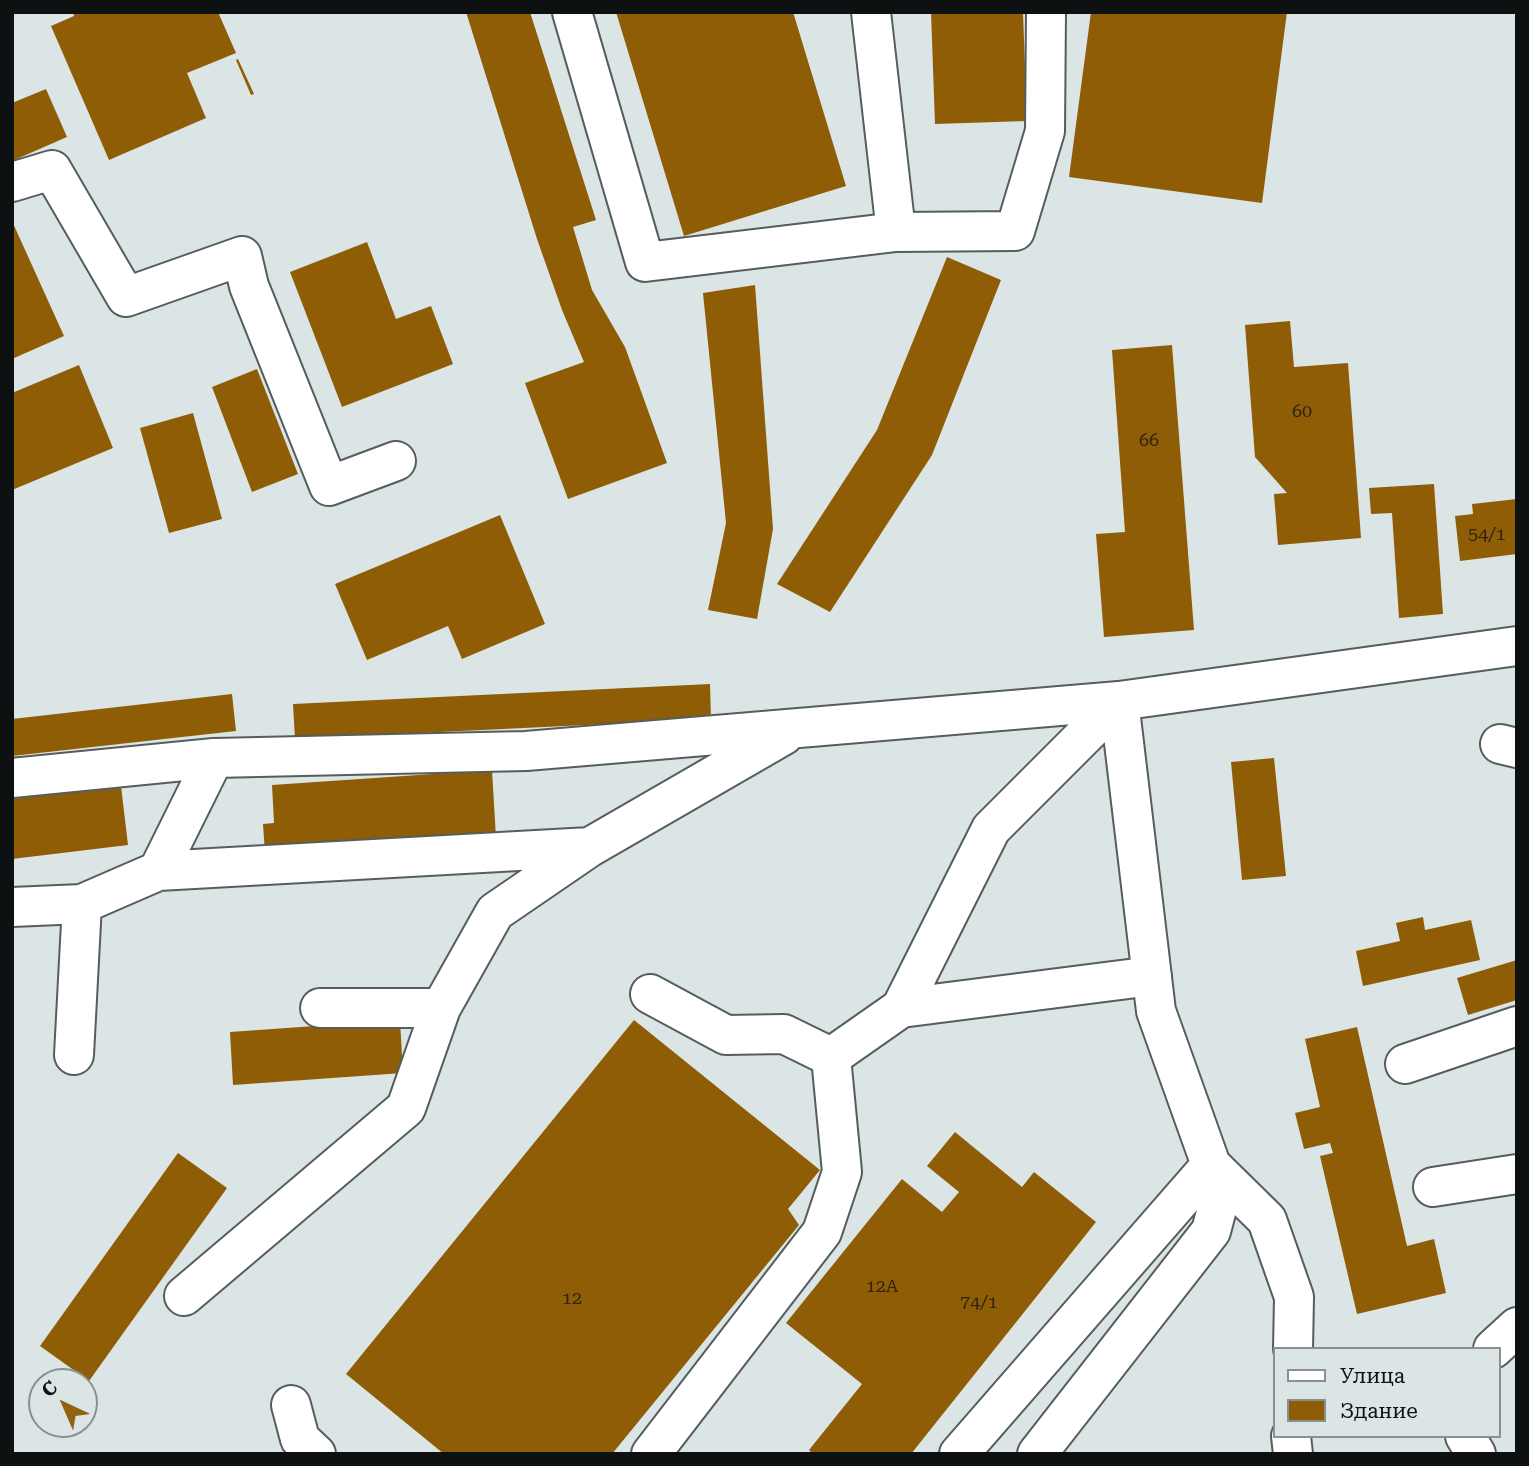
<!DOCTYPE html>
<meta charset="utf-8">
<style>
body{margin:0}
#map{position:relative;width:1529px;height:1466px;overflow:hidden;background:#dce5e5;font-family:"Roboto Serif",serif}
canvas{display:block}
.frame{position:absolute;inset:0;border:14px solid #0e1111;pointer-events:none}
.legend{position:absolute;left:1273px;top:1347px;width:228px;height:91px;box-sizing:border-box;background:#dce5e5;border:2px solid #8a9090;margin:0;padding:9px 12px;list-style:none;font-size:21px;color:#0e1111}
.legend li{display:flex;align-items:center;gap:14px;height:35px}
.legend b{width:35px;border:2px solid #8a9090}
.north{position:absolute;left:28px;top:1368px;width:70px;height:70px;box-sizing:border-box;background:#dce5e5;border:2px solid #8a9090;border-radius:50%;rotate:316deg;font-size:19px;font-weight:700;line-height:28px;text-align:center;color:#0e1111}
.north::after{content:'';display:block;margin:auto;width:24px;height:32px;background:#936112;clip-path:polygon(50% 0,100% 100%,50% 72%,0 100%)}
</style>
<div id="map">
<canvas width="1529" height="1466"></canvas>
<div class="frame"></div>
<ul class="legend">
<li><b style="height:9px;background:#fff"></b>Улица</li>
<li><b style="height:19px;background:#8f5d05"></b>Здание</li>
</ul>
<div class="north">С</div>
</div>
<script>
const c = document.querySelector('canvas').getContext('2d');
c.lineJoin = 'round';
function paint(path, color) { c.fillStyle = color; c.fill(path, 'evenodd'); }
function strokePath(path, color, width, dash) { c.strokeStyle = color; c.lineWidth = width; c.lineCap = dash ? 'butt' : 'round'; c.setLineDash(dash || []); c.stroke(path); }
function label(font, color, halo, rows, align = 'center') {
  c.font = font + ' "Roboto Serif",serif'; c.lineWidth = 7; c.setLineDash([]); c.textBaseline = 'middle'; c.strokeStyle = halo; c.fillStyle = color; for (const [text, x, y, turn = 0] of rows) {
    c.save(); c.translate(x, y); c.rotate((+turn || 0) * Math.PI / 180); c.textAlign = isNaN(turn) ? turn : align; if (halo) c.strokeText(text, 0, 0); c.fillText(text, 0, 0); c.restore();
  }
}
paint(new Path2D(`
 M73 12H218L236 53 187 73 206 118 109 160 51 26 74 16Z
 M466 12H530L596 220 573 227 592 290 625 347 667 463 568 499 525 383 584 362 562 310 537 239Z
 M616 12H793L846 186 684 236Z
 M931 12H1023L1027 121 935 124Z
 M1091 12H1287L1262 203 1069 177Z
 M238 59 254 94 251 95 236 60Z
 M46 89 67 137 12 161V103Z
 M12 221 64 336 12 359Z
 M367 242 396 319 431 306 453 364 342 407 290 272Z
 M947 257 1001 280 932 455 830 612 777 584 877 430Z
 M755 285 773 529 757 619 708 610 726 523 703 293Z
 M1290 321 1294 367 1348 363 1361 538 1278 545 1274 494 1287 493 1255 457 1245 325Z
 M1172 345 1194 630 1104 637 1096 534 1125 532 1112 350Z
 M79 365 113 448 12 490V393Z
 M257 369 298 474 252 492 212 387Z
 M193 413 222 519 169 533 140 428Z
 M1434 484 1443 614 1399 618 1392 513 1371 514 1369 488Z
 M1517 499V554L1460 561 1455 516 1473 514 1472 504Z
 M500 515 545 624 462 659 448 626 367 660 335 584Z
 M710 684 711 719 295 739 293 704Z
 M232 694 236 731 12 756V719Z
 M1274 758 1286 876 1242 880 1231 762Z
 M492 770 496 838 265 854 263 824 274 823 272 785Z
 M121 786 128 845 12 859V799Z
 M1423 917 1425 930 1471 920 1480 960 1363 986 1356 951 1400 941 1396 923Z
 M1517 960V1000L1468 1015 1457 978Z
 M400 1020 403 1073 233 1085 230 1032Z
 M634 1020 820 1170 788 1209 799 1225 612 1454H444L346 1374Z
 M1357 1027 1407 1246 1434 1239 1446 1293 1357 1314 1320 1156 1333 1153 1330 1143 1304 1149 1295 1113 1320 1107 1305 1039Z
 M955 1132 1022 1187 1034 1172 1096 1222 911 1454H813L809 1450 862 1384 786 1323 902 1179 942 1212 959 1192 927 1166Z
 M178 1153 227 1188 89 1381 40 1346Z`), '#8f5d05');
const minor = new Path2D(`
 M572 12 645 262 896 232
 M871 12 896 232 1015 231 1045 131 1046 12
 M12 182 52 170 126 297 242 256 249 286 329 486 396 461
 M1119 701 1156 1011 1211 1165 1267 1220 1294 1297 1293 1349
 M1119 701 991 829 901 1008 1152 976
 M1500 744 1517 748
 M12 778 214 758
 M158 871 590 847 784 735
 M12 907 82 904 158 871 214 758 526 751 1119 701 1517 646
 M650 994 726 1035 784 1034 831 1057
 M320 1008H441
 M74 1055 82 904
 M1405 1064 1517 1026
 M1433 1187 1517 1174
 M184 1296 406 1108 441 1008 495 912 590 847
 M1493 1349 1517 1327
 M291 1405 300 1439 316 1454
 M1291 1436 1293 1454
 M1465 1436 1476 1454
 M651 1454 822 1232 842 1172 831 1057 901 1008
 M959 1454 1211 1165
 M1037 1454 1211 1231 1225 1179`);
strokePath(minor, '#555d5d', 42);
strokePath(minor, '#fff', 38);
label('18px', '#2e240e', null, [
 ["60",1302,412],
 ["66",1149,441],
 ["54/1",1487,535],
 ["12А",882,1287],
 ["12",572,1299],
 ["74/1",979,1303]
]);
</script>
